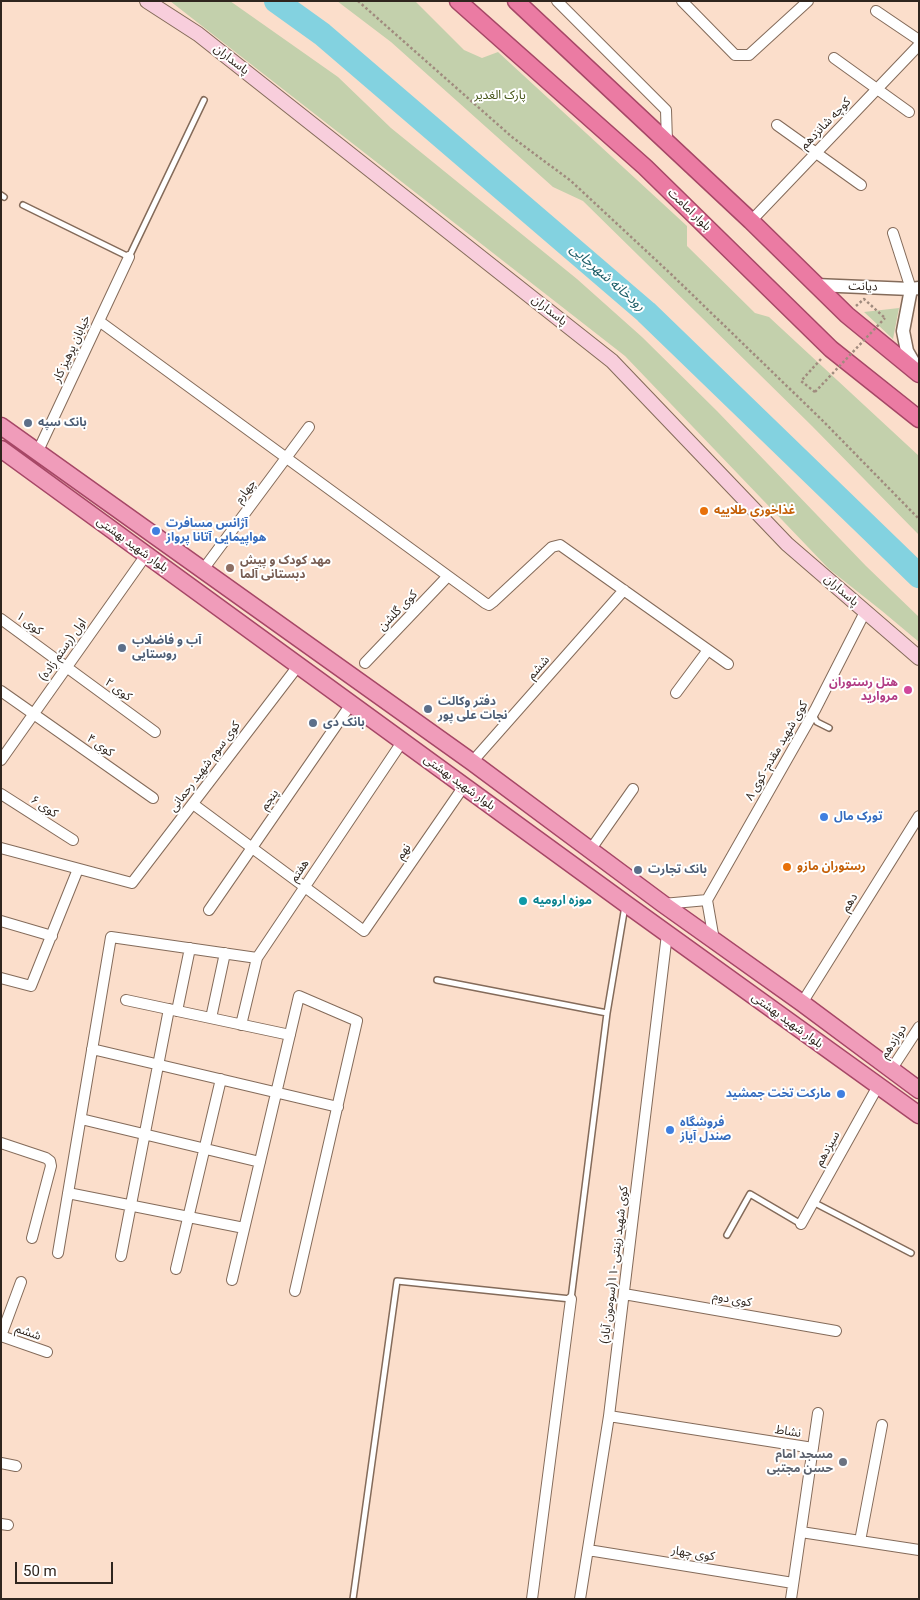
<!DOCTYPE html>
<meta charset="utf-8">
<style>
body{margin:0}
#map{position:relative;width:920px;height:1600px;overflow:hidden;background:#fbdecb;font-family:Roboto,sans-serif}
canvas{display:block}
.frame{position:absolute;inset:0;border:2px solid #2f251e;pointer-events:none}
.scale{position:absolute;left:15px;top:1562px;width:98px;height:22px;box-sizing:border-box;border:2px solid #2f251e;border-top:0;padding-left:6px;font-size:15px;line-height:18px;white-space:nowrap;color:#2f251e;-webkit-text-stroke:4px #fff;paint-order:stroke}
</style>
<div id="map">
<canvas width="920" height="1600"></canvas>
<div class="frame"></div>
<div class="scale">50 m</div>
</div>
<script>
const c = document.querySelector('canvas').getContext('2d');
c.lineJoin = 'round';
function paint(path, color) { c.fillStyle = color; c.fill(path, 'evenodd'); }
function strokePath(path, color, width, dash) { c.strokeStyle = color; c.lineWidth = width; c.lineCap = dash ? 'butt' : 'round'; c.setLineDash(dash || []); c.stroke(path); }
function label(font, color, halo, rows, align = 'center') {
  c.font = font + ' Roboto,"Noto Sans Arabic",sans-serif'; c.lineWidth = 4; c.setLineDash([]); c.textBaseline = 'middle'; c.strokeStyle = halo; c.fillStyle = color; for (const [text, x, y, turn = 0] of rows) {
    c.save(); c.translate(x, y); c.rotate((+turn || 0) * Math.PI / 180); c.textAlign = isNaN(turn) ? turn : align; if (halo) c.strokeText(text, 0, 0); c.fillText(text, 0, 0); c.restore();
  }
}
paint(new Path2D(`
 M170 1H230L338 77 391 128 577 279 642 337 717 411 866 566 919 617V642L882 611 829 569 625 356Z
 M337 1H415L464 50 482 58 498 52 687 226V246L755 313 769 317 919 456V535L812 426 583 201 553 187 391 42Z
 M899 308 893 339 864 312Z`), '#c3d0ac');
strokePath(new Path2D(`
 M276 1 322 34 646 312 919 576`), '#83d2e0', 24);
const service = new Path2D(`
 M1 195 4 197
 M23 205 129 257 204 100
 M815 713 814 717 817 722 829 728
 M437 980 607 1013
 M813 1202 911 1253
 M727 1235 750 1194 801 1224
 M353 1599 397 1281 571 1299 607 1013 625 906`);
const minor = new Path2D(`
 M557 1 666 110 667 142
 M682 1 735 55H749L808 1
 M876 11 919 40
 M834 58 909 112
 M777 125 861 185
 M751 221 919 45
 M893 233 911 289
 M99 321 485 603 489 605 493 602 552 547 560 545 728 664
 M38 451 129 257
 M202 571 309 427
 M1 619 155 732
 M365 663 448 576
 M1 691 153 798
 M676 693 708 650
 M1 760 146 555
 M472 762 624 590
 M1 794 73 840
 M193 804 364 931 464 786
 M1 848 132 883 298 666
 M591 849 633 789
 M707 900 815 710 865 612
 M663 904 707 900 714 940
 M209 910 351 704
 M1 921 52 936
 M1 978 31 986 78 869
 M126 1000 290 1035
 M802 1003 919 816
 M177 1011 190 948
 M211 1018 225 953
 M241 1025 257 958 402 742
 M92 1049 338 1107
 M891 1070 919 1027
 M81 1119 260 1162
 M1 1143 46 1158 50 1161 51 1166 32 1238
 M68 1193 244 1228
 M801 1224 878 1086
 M58 1253 111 937 257 958
 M121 1256 169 1009
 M176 1269 221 1079
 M232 1280 299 996 357 1021 295 1291
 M624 1294 836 1331
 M1 1336 21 1282
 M1 1336 47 1352
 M609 1416 813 1448
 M1 1463 16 1466
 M1 1524 8 1525
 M801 1532 919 1550
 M860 1541 882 1425
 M588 1550 793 1583
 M532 1599 571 1299
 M580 1599 609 1416 667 934
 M791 1599 818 1413`);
const tertiary = new Path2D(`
 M815 285 911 289 919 288
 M911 289 903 331 907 351 918 370`);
const secondary = new Path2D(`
 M147 1 198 34 612 361 787 544 919 658`);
const primary = new Path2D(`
 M1 426 472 762 663 904 802 1003 919 1090
 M1 449 626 904 919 1115`);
const trunk = new Path2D(`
 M458 1 645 167 831 349 919 419
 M516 1 751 221 847 315 919 374`);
strokePath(service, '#846b5a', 8);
strokePath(minor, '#846b5a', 12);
strokePath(tertiary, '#846b5a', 15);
strokePath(secondary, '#846b5a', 16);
strokePath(primary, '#a64766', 19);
strokePath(trunk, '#a64766', 19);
strokePath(new Path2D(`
 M358 1 512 137 571 181 672 275 822 420 919 519
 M856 306 864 299 885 318
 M815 392 801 381 821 359`), '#a08b7e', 2.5, [2.5, 2.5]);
strokePath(service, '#fff', 5);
strokePath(minor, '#fff', 10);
strokePath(tertiary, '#fff', 12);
strokePath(secondary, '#f8cedc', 14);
strokePath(primary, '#f09cba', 16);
strokePath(trunk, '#eb7ba3', 16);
strokePath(new Path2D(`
 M815 392 885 318`), '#a08b7e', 2.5, [2.5, 2.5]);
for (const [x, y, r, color] of [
 [28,423,5,"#5c6f8a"],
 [704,511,5,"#e8710a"],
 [156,531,5,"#3f7fe0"],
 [230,568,5,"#8d6e63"],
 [122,648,5,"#5c6f8a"],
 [908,690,5,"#d1479c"],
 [428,709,5,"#5c6f8a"],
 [313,723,5,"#5c6f8a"],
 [824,817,5,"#3f7fe0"],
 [787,867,5,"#e8710a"],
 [638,870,5,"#5c6f8a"],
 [523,901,5,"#0f9aa8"],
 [841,1094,5,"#3f7fe0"],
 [670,1130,5,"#3f7fe0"],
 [843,1462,5,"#6b7280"]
]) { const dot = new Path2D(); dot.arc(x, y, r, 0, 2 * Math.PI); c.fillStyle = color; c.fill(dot); strokePath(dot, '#fff', 2); }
label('12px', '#2f251e', '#fff', [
 ["پاسداران",231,60,38],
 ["کوچه شانزدهم",826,124,-46],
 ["بلوار امامت",689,210,44],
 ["دیانت",863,287,2],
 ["پاسداران",549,311,38],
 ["خیابان پرهیز کار",72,349,-65],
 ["چهارم",246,492,-53],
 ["بلوار شهید بهشتی",132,545,36],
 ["پاسداران",841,591,41],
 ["کوی گلشن",398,611,-46],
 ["کوی ۱",29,624,37],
 ["اول (رستم زاده)",63,650,-55],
 ["ششم",539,668,-49],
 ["کوی ۲",118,690,36],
 ["کوی ۴",100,746,35],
 ["کوی شهید مقدم- کوی ۸",777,751,-60],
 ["کوی سوم شهید رحمانی",205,767,-53],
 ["بلوار شهید بهشتی",459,783,36],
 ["پنجم",270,800,-55],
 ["کوی ۶",44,807,33],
 ["نهم",404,852,-56],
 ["هفتم",300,871,-56],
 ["دهم",850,903,-58],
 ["بلوار شهید بهشتی",787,1021,36],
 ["دوازدهم",894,1042,-57],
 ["سیزدهم",828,1149,-61],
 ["کوی شهید زینتی -۱۱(سومون آباد)",615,1265,-83],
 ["کوی دوم",732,1300,10],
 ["ششم",28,1333,19],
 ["نشاط",788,1432,9],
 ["کوی چهار",693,1554,9]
]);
label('12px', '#415113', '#fff', [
 ["پارک الغدیر",500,96]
]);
label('bold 12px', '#4e5e75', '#fff', [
 ["بانک سپه",38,423],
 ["آب و فاضلاب",132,641],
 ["روستایی",132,655],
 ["دفتر وکالت",438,702],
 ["نجات علی پور",438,716],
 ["بانک دی",323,723],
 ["بانک تجارت",648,870]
], 'left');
label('bold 12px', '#c56008', '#fff', [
 ["غذاخوری طلاییه",714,511],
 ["رستوران مازو",797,867]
], 'left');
label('bold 12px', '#366cbe', '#fff', [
 ["آژانس مسافرت",166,524],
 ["هواپیمایی آتانا پرواز",166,538],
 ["تورک مال",834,817],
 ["مارکت تخت جمشید",831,1094,"right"],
 ["فروشگاه",680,1123],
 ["صندل آیاز",680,1137]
], 'left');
label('bold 12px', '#785e54', '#fff', [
 ["مهد کودک و پیش",240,561],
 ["دبستانی آلما",240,575]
], 'left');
label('bold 12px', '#b23c85', '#fff', [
 ["هتل رستوران",898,683],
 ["مروارید",898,697]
], 'right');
label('bold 12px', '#0d838f', '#fff', [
 ["موزه ارومیه",533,901]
], 'left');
label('bold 12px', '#5b616d', '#fff', [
 ["مسجد امام",833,1455],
 ["حسن مجتبی",833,1469]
], 'right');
label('italic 14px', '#1c5d67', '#fff', [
 ["رودخانه شهرچایی",607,278,41]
]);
</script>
